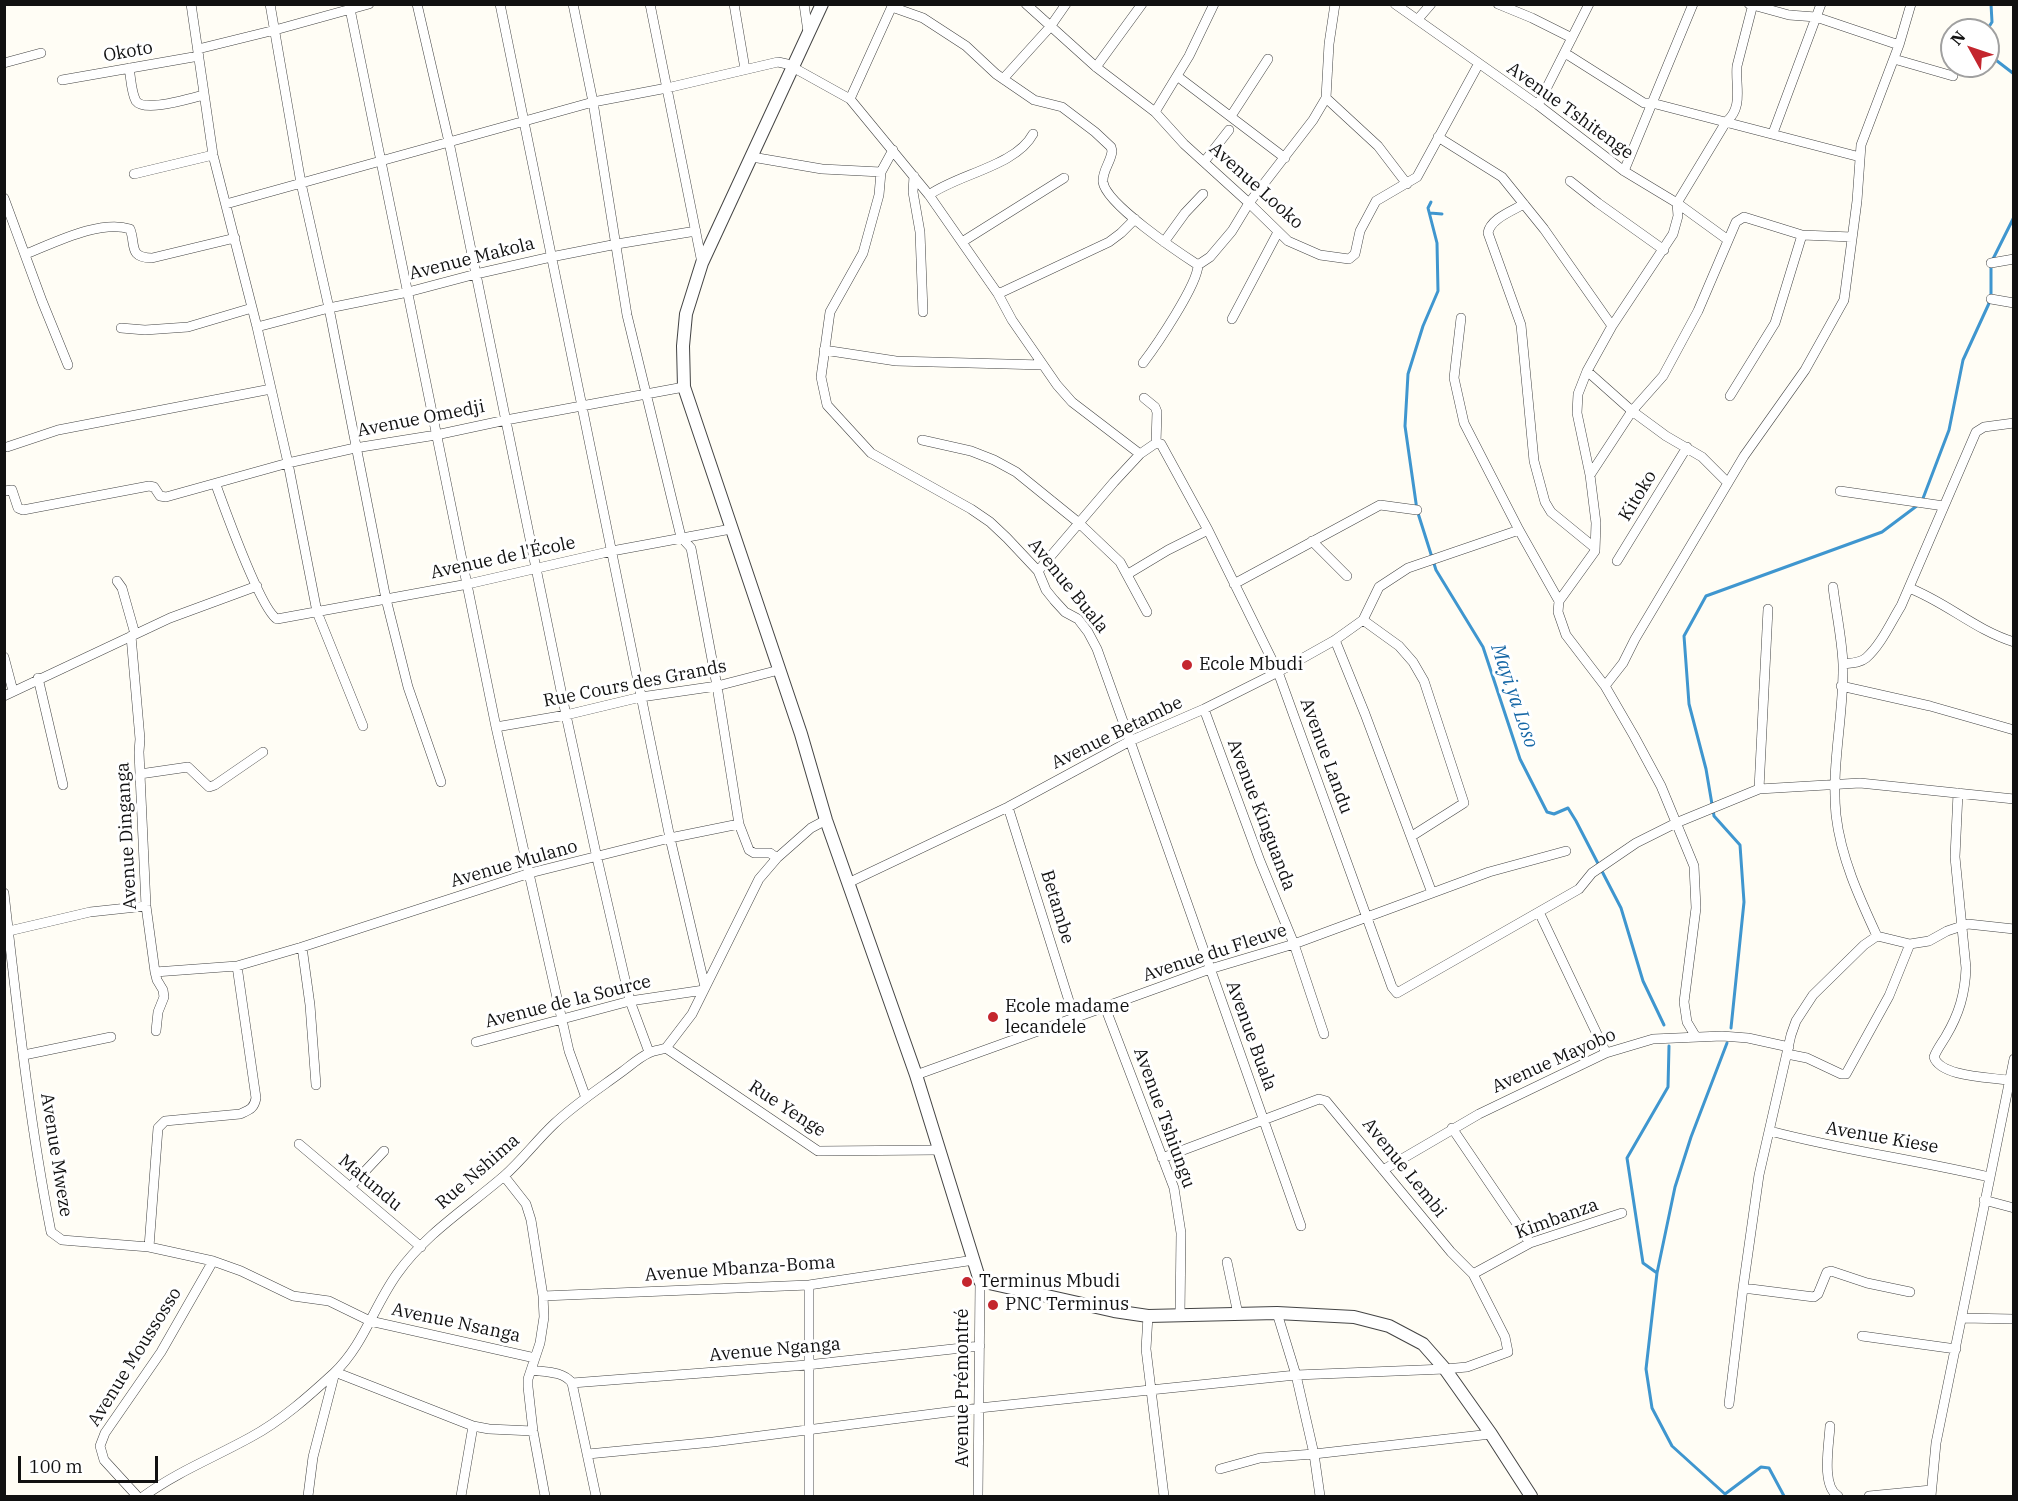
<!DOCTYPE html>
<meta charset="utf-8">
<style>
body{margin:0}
#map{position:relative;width:2018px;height:1501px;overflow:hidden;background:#fffdf5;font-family:"IBM Plex Serif",serif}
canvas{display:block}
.frame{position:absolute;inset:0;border:6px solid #111;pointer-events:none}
.north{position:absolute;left:1940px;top:18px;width:60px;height:60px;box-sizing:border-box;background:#fff;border:2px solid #a0a0a0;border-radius:50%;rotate:310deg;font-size:16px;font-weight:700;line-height:24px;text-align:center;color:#111}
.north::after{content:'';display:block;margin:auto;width:21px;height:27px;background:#c4262e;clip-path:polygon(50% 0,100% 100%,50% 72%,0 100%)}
.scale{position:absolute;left:18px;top:1456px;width:140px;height:27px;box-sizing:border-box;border:3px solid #111;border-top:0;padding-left:8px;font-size:18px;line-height:21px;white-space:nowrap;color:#111;-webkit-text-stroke:4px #fff;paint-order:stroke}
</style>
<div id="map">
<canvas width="2018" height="1501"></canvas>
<div class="frame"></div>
<div class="north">N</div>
<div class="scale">100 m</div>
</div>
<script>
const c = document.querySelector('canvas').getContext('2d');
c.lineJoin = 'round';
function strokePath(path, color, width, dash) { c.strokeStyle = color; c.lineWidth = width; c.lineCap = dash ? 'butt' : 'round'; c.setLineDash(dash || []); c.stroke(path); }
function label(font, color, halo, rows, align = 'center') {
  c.font = font + ' "IBM Plex Serif",serif'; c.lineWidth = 6; c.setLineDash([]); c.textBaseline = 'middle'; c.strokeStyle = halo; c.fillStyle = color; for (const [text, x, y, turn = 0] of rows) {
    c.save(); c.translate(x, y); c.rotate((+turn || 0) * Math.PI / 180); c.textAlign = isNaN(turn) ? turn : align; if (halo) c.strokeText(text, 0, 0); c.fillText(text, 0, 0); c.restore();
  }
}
strokePath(new Path2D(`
 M1987 30 1992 22 1991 4
 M1988 54 2014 74
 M1431 202 1428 208 1437 243 1438 291 1423 326 1408 374 1405 426 1417 510 1436 570 1483 647 1520 759 1547 812 1554 814 1568 808 1576 821 1621 908 1643 981 1664 1025
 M1430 213 1442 214
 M1922 501 1949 430 1963 360 1991 299V263L2014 217
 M1731 1028 1744 902 1740 845 1714 816 1706 769 1689 704 1684 636 1706 596 1882 532 1918 505
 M1669 1046 1668 1087 1627 1158 1643 1263 1657 1273 1646 1369 1652 1408 1672 1446 1725 1494 1761 1467 1769 1468 1784 1496
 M1657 1273 1675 1187 1691 1137 1727 1043`), '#3f96cf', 3);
const minor = new Path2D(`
 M191 4 213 155 257 327 288 463 317 612 363 726
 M270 4 301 183 329 308 386 599 408 687 441 782
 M349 4 496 727 569 1051 586 1098
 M417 4 449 142 566 715 597 858 630 1001 649 1052
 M500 4 670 838 705 987
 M573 4 593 102 627 315 681 537 691 548 717 686 739 824 749 850 754 853H770L777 858
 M650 4 702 263
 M734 4 745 69
 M804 4 808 32
 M1026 4 1096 67 1155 112 1184 144 1249 203 1288 241 1320 255 1349 259 1355 254 1360 231 1376 201 1417 177 1478 65
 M1395 4 1538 105 1624 171 1677 203 1728 240
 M1498 4 1532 18 1572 38
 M1749 4 1789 15 1816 17 1899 45
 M892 7 923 18 966 46 996 74 1034 100 1062 107 1095 132 1111 147 1112 151C1111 162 1102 171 1103 182 1106 204 1178 252 1198 265
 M1418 19 1431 4
 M198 49 275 30 369 4
 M1565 53 1644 103H1652L1860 157
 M1894 59 1953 76
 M4 63 41 53
 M1096 67 1142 4
 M129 68C131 78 131 92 136 101 145 113 190 98 204 95
 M1177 76 1285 158
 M1003 79 1050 27 1066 4
 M62 80 199 56
 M1326 98 1378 146 1407 184
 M850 99 893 4
 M1538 105 1589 4
 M1155 112 1189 56 1214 4
 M1231 116 1268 59
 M1773 133 1821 4
 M1438 137 1502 177 1544 229 1612 326
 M893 150 881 172 879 195 863 253 830 312 821 377 827 405 871 453 971 509 990 522 1007 538 1038 571 1046 590 1054 600 1065 612 1078 619 1088 632 1097 649 1130 741 1301 1226
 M752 157 822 169 881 172
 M1204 162 1229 130
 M1624 171 1693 4
 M134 174 213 155
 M914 176 913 192 920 232 923 312
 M1570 181 1598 203 1664 250
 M929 195C958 174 1016 166 1033 134
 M4 198 42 301 68 365
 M226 204 593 102 667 88 778 62 787 64 850 99 929 195 998 294 1012 320 1057 385 1072 402 1140 454
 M1524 204C1512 211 1490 219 1488 233L1521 325 1534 461 1545 502 1551 512 1595 548
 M962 242 1064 178
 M1164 242 1185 213 1203 194
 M26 254C54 243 101 219 130 229 136 244 128 258 152 258L235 238
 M1991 263 2014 259
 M1198 265 1210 257 1232 231 1249 203 1313 120 1326 98 1329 44 1335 4
 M998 294 1109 242 1121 233 1135 219
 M1991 299 2014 303
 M1461 318 1454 378 1464 423 1519 530 1559 601 1558 612 1566 635 1605 686 1634 736 1661 786 1694 866 1696 908 1684 1002 1687 1022 1696 1037
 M1232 319 1278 232
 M257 327 329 308 408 292 476 274 551 257 617 244 696 231
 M121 328 145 330 188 327 252 308
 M824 350 896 361 1043 365
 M1143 363C1156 346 1198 284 1198 265
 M1587 371 1632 411 1666 436 1702 457 1728 483
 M1730 396 1775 323 1802 235
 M1144 398 1155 407 1157 412 1156 443
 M922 440 971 451 994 460 1016 472 1079 523 1120 562 1147 612
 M1156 443 1161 444 1208 530 1278 672 1392 987 1397 993 1579 889 1592 873 1636 843 1676 823 1759 789 1860 783 2014 799
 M7 447 58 430 271 389
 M1590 475 1632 411 1663 376 1698 311 1736 222 1744 217 1802 235 1852 237
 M216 485C224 507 261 610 277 619L468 584 612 551 731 529
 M4 491 12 490 18 508 23 510 149 486 154 487 160 496 166 497 288 463 355 448 436 435 506 420 684 387
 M1840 491 1944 506
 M1312 541 1347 576
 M1617 561 1687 447
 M1038 571 1114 482 1140 454 1156 443
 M1128 574 1168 550 1208 530
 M117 581 122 588 135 634
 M1234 584 1380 505 1417 510
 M1833 587C1836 612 1842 639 1843 664 1844 715 1831 764 1836 815 1841 858 1859 897 1877 936
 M1909 588C1946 602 1975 630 2014 642
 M1559 601 1595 551 1596 523 1590 475 1577 413 1578 394 1587 371 1612 326 1673 234 1678 216 1677 203 1726 122C1744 107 1735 86 1737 66L1753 4
 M1363 620 1399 646 1413 662 1424 681 1464 803 1412 836
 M131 636 140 739 139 752 146 906 155 972 157 980 163 990 164 997 158 1012 156 1031
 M1335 640 1365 714 1432 893
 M4 657 13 691
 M1843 664C1851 663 1860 663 1866 658 1881 645 1891 622 1901 606L1976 432 1984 427 2014 423
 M38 678 63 785
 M1605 686 1623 663 1635 639 1744 456 1805 370 1844 300 1857 201 1861 145 1899 45 1911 4
 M1841 686 1930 706 2014 730
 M4 696 170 618 257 586
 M1204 709 1260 861 1294 944 1324 1034
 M496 727 566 715 641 697 717 686 779 670
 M140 774 188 767 209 787 215 785 263 752
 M1759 789 1768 609
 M1958 793 1955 857 1966 968C1965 994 1959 1014 1946 1036 1942 1043 1937 1049 1934 1057 1941 1078 1994 1077 2013 1081
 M1008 807 1074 1017
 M848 883 1008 807 1130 741 1204 709 1278 672 1335 640 1363 620 1379 587 1408 568 1519 530
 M4 893C17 1006 29 1120 51 1232L62 1240 149 1247 213 1261 241 1271 293 1296 329 1301 370 1321 535 1358
 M1539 912 1606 1053
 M9 931 90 912 146 906
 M302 947 310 1005 316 1085
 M155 972 237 966
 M1105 1007 1174 1188 1181 1233 1180 1315
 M476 1042 630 1001 704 990
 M666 1048 818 1151 939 1150
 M1787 1054 1807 1058 1841 1074H1846L1889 996 1910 944
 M24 1055 111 1037
 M916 1075 1210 969 1294 944 1489 872 1566 851
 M1452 1128 1530 1243
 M1770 1131C1842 1150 1916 1160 1989 1177
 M299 1144 421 1247
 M1383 1170 1479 1114 1606 1053 1653 1039 1722 1036 1748 1038 1789 1047
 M504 1176 526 1204 531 1220 543 1296 544 1317 540 1343 528 1379V1387L533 1431 545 1496
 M350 1187 384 1151
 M1984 1200 2014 1208
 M149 1247 158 1128 165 1121 240 1114C249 1110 254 1109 256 1098L237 966 302 947 530 873 670 838 739 824
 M1227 1262 1238 1314
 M1473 1274 1530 1243 1622 1213
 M1743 1288 1814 1297 1818 1294 1827 1272 1831 1271 1867 1283 1910 1292
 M543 1296 809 1285 974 1260
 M1277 1313 1296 1375 1314 1454 1491 1434
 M1148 1316 1146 1349 1164 1496
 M1962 1318 2014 1319
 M1862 1336 1956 1349
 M531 1370C545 1372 563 1371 572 1383L596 1496
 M572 1383 807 1365 980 1346
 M1729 1404 1743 1288 1759 1175 1791 1035 1796 1021 1813 995 1864 945 1877 936 1910 944 1929 941 1947 931 1968 924 2014 929
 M1830 1426C1829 1445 1821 1486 1838 1496
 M588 1454 713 1442 979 1408 1150 1390 1296 1375 1445 1369 1467 1367 1508 1352 1505 1337 1473 1274 1451 1252 1326 1101 1319 1099 1311 1102 1162 1158
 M1220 1469 1260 1458 1314 1454 1320 1496
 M137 1496 104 1460 100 1446 105 1433 161 1352 213 1261
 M144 1496C177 1472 215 1457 251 1437 281 1421 309 1396 334 1373 363 1346 374 1306 397 1274 426 1233 467 1208 504 1176 522 1160 537 1140 554 1124 575 1104 600 1088 623 1071 631 1065 640 1057 649 1053 654 1050 661 1050 666 1048L692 1014 759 879 777 858 811 828 826 820
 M308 1496 313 1457 335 1372 473 1426 489 1429 533 1431
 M461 1496 473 1426
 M809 1496V1285
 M978 1496 980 1281
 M1869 1496 1931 1490
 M1931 1496 1936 1443 2014 1059`);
const tertiary = new Path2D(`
 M822 4 702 263 686 314 683 346 684 387 801 734 826 820 916 1075 980 1281 1114 1311 1148 1316 1277 1313 1354 1317 1389 1326 1423 1344 1445 1369 1491 1434 1531 1496`);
strokePath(minor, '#444', 10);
strokePath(tertiary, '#444', 14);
strokePath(minor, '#fff', 9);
strokePath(tertiary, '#fff', 12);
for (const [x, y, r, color] of [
 [1187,665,6,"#c4262e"],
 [993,1017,6,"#c4262e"],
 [967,1282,6,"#c4262e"],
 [993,1305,6,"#c4262e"]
]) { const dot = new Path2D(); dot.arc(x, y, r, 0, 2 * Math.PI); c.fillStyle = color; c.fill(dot); strokePath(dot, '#fff', 2); }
label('18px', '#111', '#fff', [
 ["Okoto",128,52,-10],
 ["Avenue Tshitenge",1570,111,36],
 ["Avenue Looko",1256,186,42],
 ["Avenue Makola",472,259,-14],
 ["Avenue Omedji",421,419,-11],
 ["Kitoko",1638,496,-59],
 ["Avenue de l'École",503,558,-12],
 ["Avenue Buala",1068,586,51],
 ["Rue Cours des Grands",635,684,-11],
 ["Avenue Betambe",1117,733,-26],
 ["Avenue Landu",1326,756,70],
 ["Avenue Kinguanda",1261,815,69],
 ["Avenue Dinganga",127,836,-93],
 ["Avenue Mulano",514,864,-16],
 ["Betambe",1057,907,73],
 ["Avenue du Fleuve",1215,953,-18],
 ["Avenue de la Source",568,1002,-14],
 ["Avenue Buala",1251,1036,70],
 ["Avenue Mayobo",1554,1061,-24],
 ["Rue Yenge",787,1109,33],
 ["Avenue Tshiungu",1164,1118,70],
 ["Avenue Kiese",1882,1138,10],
 ["Avenue Mweze",56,1155,81],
 ["Avenue Lembi",1404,1168,51],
 ["Rue Nshima",478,1172,-41],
 ["Matundu",370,1183,40],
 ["Kimbanza",1557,1219,-20],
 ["Avenue Mbanza-Boma",740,1269,-4],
 ["Avenue Nsanga",456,1323,12],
 ["Avenue Nganga",775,1350,-5],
 ["Avenue Moussosso",135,1357,-58],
 ["Avenue Prémontré",963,1388,-90]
]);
label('18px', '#111', '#fff', [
 ["Ecole Mbudi",1199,665],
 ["Ecole madame",1005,1007],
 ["lecandele",1005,1028],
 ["Terminus Mbudi",979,1282],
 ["PNC Terminus",1005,1305]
], 'left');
label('italic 20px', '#1768a6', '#fff', [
 ["Mayi ya Loso",1514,696,71]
]);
</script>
